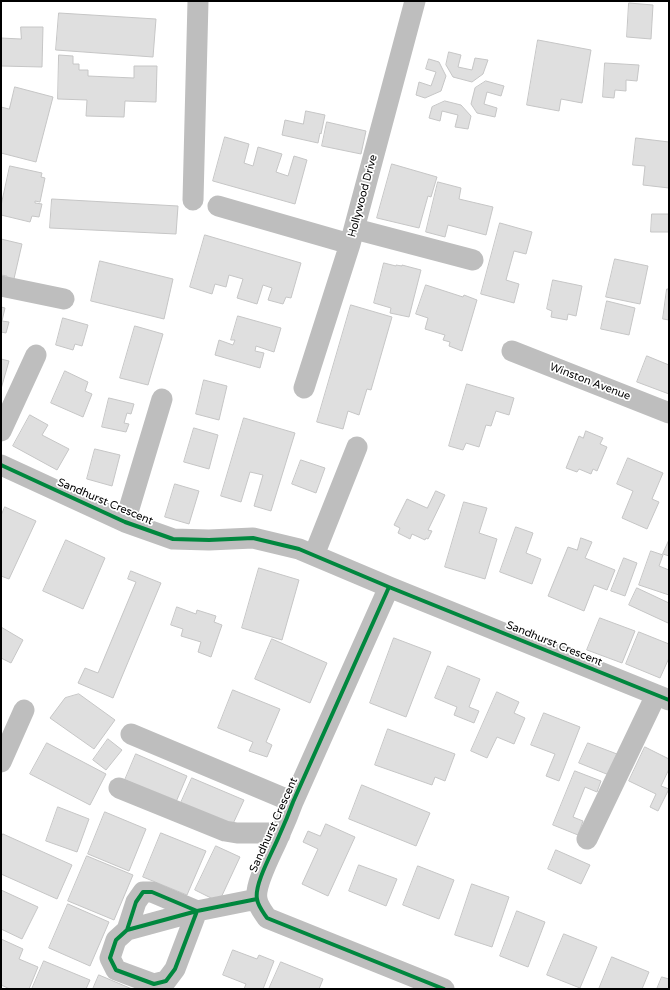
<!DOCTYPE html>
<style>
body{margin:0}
#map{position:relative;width:670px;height:990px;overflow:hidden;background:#fff;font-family:"Varela Round",sans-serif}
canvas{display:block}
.frame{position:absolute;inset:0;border:2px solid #000;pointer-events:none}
</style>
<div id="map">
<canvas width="670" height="990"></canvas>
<div class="frame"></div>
</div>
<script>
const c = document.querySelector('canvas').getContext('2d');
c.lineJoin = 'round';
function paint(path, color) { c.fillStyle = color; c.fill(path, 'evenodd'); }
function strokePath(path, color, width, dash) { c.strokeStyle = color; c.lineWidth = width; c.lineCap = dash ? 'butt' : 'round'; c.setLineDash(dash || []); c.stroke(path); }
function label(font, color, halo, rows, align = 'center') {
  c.font = font + ' "Varela Round",sans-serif'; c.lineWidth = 3.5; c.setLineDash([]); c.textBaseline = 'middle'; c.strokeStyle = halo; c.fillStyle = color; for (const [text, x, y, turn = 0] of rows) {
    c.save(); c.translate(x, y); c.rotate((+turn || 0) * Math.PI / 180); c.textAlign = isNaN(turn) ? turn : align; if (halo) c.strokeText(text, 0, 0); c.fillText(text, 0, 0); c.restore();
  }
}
const building = new Path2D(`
 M629 3 653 5 651 39 627 37Z
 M59 13 156 19 153 57 56 50Z
 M21 27H43L42 67 1 66V38L21 39Z
 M538 40 591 50 582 103 561 99 559 111 527 105Z
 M449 52 461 55 458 67 472 70 475 58 488 60 483 74 472 82 453 77 446 65Z
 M59 55 73 56V64H79V70H88V76L134 78V66H157L156 102 125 101 124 117 86 116 87 100 58 99Z
 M429 59 439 62 446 76 441 91 425 98 416 95 419 82 431 86 436 72 426 69Z
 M605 63 639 65 637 81 626 80V91L615 90 614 98 603 97Z
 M486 81 504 86 501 96 487 92 484 104 497 108 495 117 477 113 471 104 475 88Z
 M15 87 53 97 36 162 1 153V107L9 109Z
 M445 101 461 105 471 116 468 129 455 127 458 115 442 111 440 121 429 118 432 107Z
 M306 111 325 115 321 134 320 133 318 143 282 135 285 120 303 124Z
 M327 122 366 131 361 154 322 146Z
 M225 137 249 144 244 163 253 166 258 147 282 154 276 172 288 176 294 156 307 160 295 204 213 181Z
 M636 138 669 142V188L643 185 645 166 633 165Z
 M392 164 437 177 431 197 428 196 419 228 377 218Z
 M10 166 42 173 41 177 45 178 40 202 35 201V203L42 204 39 217 32 216 30 222 1 215V206Z
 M438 182 461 188 459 199 493 207 486 235 448 225 445 237 426 232Z
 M52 199 178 206 176 234 50 228Z
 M652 214H669V232H651Z
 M500 223 532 232 526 254 514 251 506 280 519 284 514 303 481 294Z
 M205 235 301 263 291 298 286 297 283 304 268 300 272 288 263 285 257 304 237 298 243 279 229 275 226 287 215 284 212 294 190 287Z
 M1 239 22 244 13 283 6 281 7 276 1 275Z
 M615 259 648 266 640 304 606 297Z
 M100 261 173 279 164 319 91 301Z
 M384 263 396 266V265L402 266V265L421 270 409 317 390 313 391 308 374 303Z
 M553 280 582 286 576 316 568 314 567 320 551 317 552 311 547 309Z
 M426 285 463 297 464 295 477 300 462 351 449 346 450 342 443 340 445 335 425 329 428 318 416 314Z
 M667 289H669V320L663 319Z
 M607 301 635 308 629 335 601 329Z
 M351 305 392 317 371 390 367 389 359 415 348 411 343 429 317 422Z
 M1 307 5 308 2 321 9 322 6 333 1 332Z
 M238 316 281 328 274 352 256 346 255 351 264 353 260 368 215 355 219 340 233 345 235 340H231Z
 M63 318 88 325 82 346 75 344 73 350 56 345Z
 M135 326 163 334 148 385 120 378Z
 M647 356 669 365V394L637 382Z
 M1 359 9 361 1 389Z
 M65 371 88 382 85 391 92 394 83 417 51 403Z
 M204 380 227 386 219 420 196 414Z
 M467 384 514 398 509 415 496 411 491 426 486 425 479 447 466 443 463 450 449 446Z
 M109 398 134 404 131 414 127 413 124 423 129 424 126 432 102 427Z
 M30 415 48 425 42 435 69 449 57 470 13 446Z
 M244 418 295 433 271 511 254 506 263 475 250 472 241 502 221 496Z
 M194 428 218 435 209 469 184 462Z
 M586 431 603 438 600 444 607 447 597 471 593 469 591 474 579 469 577 472 566 468 579 436 583 438Z
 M95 449 120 455 112 486 87 479Z
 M628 458 663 473 652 499 659 502 647 529 622 518 633 491 617 484Z
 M301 460 325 468 316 493 292 484Z
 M175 484 199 491 189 524 165 517Z
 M436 491 445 495 428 530 432 531 428 539 426 538 425 540 412 534 410 539 398 533 400 528 394 525 407 499 427 508Z
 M464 502 487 508 479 533 497 539 485 579 445 567Z
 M5 507 36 521 9 579 1 576V516Z
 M516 527 533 533 526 553 541 559 532 584 500 572Z
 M581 538 592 542 585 558 615 570 607 590 594 585 584 611 548 596 568 547 577 550Z
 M66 540 105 558 83 609 43 591Z
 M669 540V556L663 554Z
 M651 551 663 555 659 566 669 570V595L639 585Z
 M624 558 637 563 625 596 611 591Z
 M259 568 299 580 282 640 242 628Z
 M131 571 161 583 113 698 78 683 85 668 98 673 136 582 128 579Z
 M637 588 669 603V621L668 623 629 605Z
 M177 607 196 614 197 610 216 616 214 622 222 625 211 657 198 652 201 642 181 636 183 629 171 625Z
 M600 618 635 631 622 663 587 650Z
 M1 627 23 640 11 663 1 658Z
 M639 632 669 644V658L660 678 626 664Z
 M394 638 431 652 406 717 370 703Z
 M272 639 327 663 310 703 255 679Z
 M448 666 480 679 469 707 479 711 474 723 454 715 457 707 435 698Z
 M233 690 280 709 266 742 272 745 267 757 249 751 253 742 218 728Z
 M497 692 519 702 514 713 525 718 514 744 497 737 487 758 471 751Z
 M79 694 115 720 94 749 50 718 65 698Z
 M544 713 580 727 559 781 546 776 555 754 531 745Z
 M388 729 455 754 445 781 435 777 432 785 375 765Z
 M108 739 122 750 106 770 93 760Z
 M47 743 106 774 90 805 30 774Z
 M588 743 617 754 609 775 579 763Z
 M645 747 669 759V769L661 786 669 789 658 811 650 807 656 794 629 781Z
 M136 754 187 776 176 802 125 780Z
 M575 771 601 781 597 792 585 787 573 817 583 821 578 835 553 825Z
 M192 778 244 800 232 826 180 805Z
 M362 785 430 813 416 846 349 819Z
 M58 807 89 819 77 852 46 841Z
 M105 812 146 829 129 871 88 854Z
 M326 824 355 837 328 896 302 884 318 849 303 842 308 831 320 836Z
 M161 833 206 851 187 895 143 877Z
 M3 834 72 865 57 899 1 874V839Z
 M216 846 240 857 219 902 195 890Z
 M556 850 590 865 581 884 548 869Z
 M87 856 133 875 114 920 68 901Z
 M359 865 397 879 386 906 349 891Z
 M418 866 454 880 439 919 403 905Z
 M472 884 509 897 492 947 455 935Z
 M1 890 38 907 22 939 1 929Z
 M68 904 109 922 90 966 49 948Z
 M517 911 545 922 528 967 500 956Z
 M564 934 597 947 580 988 547 975Z
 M1 939 23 949 19 959 38 967 29 989H10L1 985Z
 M233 950 257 959 259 955 274 961 263 989H244L246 984 223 975Z
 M612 957 649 972 642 989H599Z
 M44 961 90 980 86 989H32Z
 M281 962 323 979 319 989H269Z
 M99 975 132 989H93Z
 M662 977 669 979V989H657Z`);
paint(building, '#dfdfdf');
strokePath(building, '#c6c6c6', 1);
strokePath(new Path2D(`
 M193 200 198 1
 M218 206 350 244
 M355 229 473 260
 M1 286 64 299
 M512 351 669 413
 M304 388 350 244 415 1
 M1 431 36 355
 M1 465 125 522 173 539 209 540 253 538 299 549 389 587 669 700
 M125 522 162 399
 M314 555 357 447
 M389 587 293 802C289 813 284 825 279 836 273 851 254 884 257 899 258 906 263 912 267 918L444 989
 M131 734 293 802
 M1 762 24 710
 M119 788 225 831 237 833H267L280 835
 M587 839 656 695
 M127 930 136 902 143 892H152L197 911 175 969 166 981 154 984 116 970 110 958 116 940 127 930 197 911 257 899`), '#bebebe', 21);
strokePath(new Path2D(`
 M1 465 125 522 173 539 209 540 253 538 299 549 389 587 669 700
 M389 587 293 802C289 813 284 825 279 836 273 851 254 884 257 899 258 906 263 912 267 918L444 989
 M127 930 136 902 143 892H152L197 911 175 969 166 981 154 984 116 970 110 958 116 940 127 930 197 911 257 899`), '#00873e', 4);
label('11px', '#000', '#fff', [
 ["Hollywood Drive",363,196,-75],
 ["Winston Avenue",590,382,21],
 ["Sandhurst Crescent",105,502,23],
 ["Sandhurst Crescent",554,644,22],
 ["Sandhurst Crescent",274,825,-66]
]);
</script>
